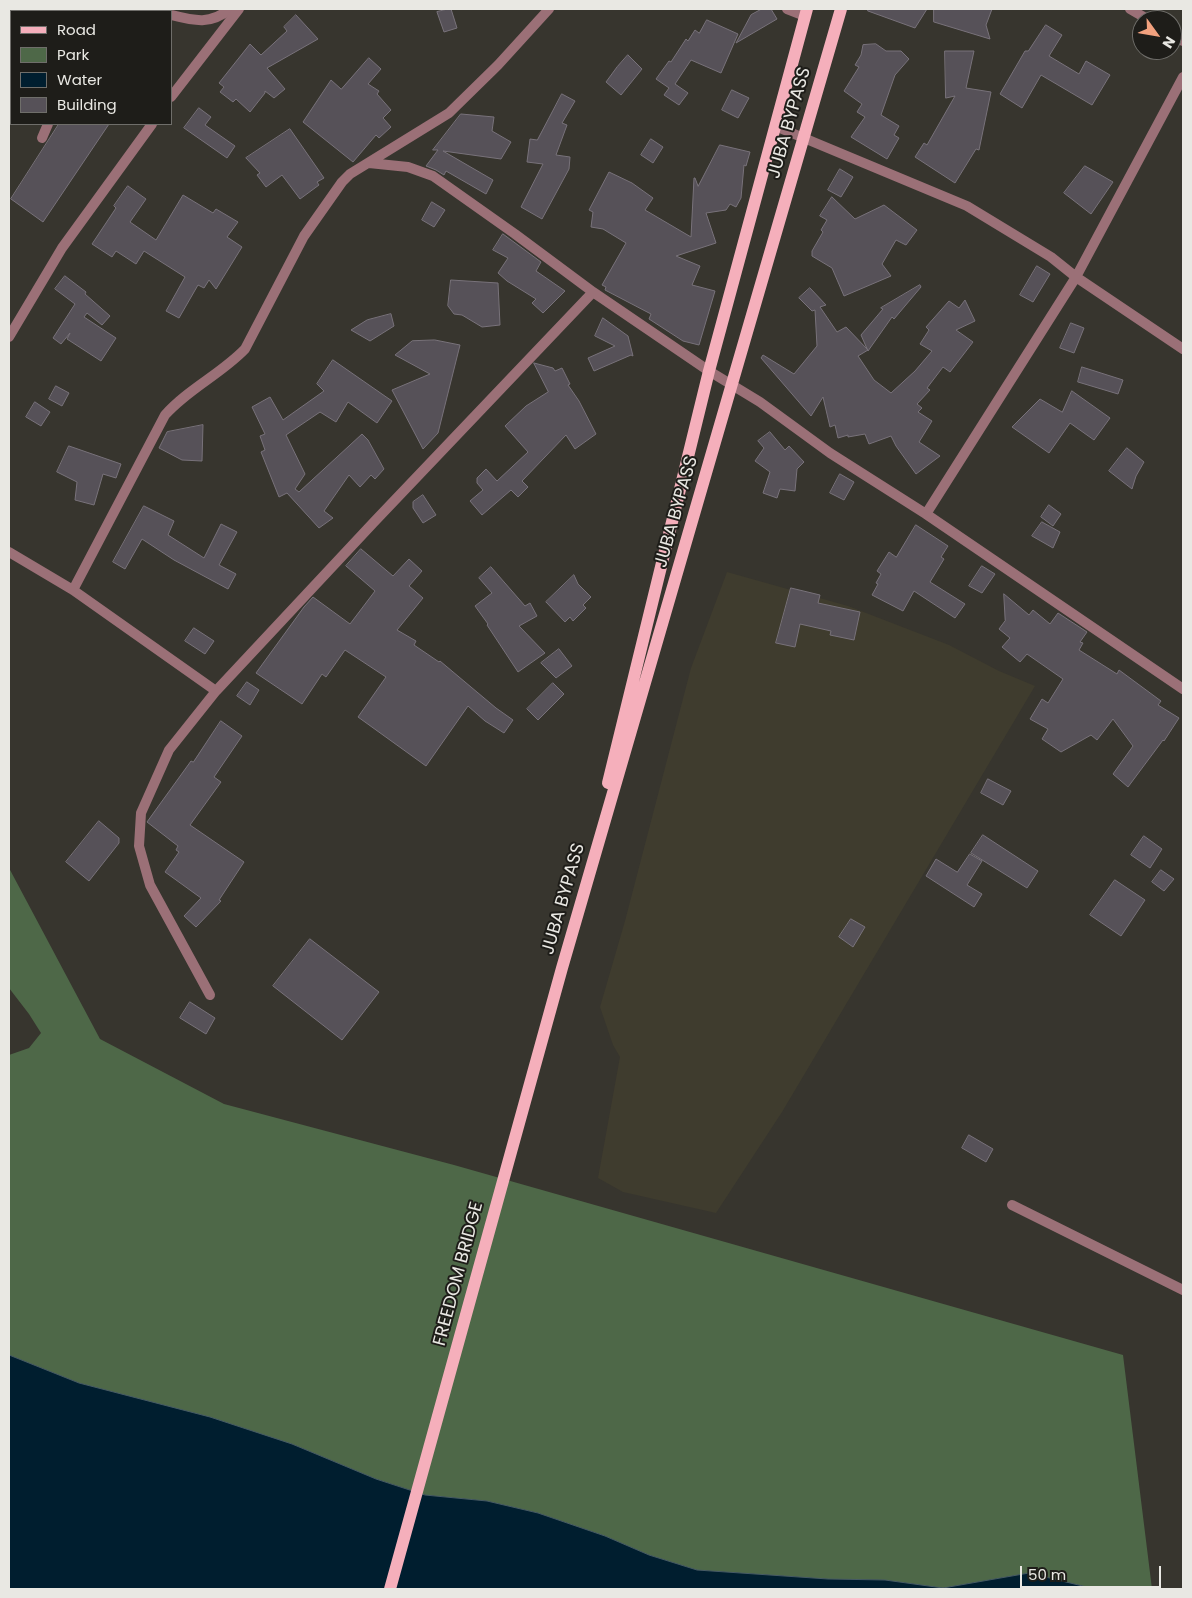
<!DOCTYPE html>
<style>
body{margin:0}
#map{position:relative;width:1192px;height:1598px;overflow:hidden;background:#37352e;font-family:Poppins,sans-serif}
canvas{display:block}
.frame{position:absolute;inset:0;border:10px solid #e9e8e3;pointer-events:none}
.legend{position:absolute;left:10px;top:10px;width:162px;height:115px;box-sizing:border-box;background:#1e1d19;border:1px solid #6f6e6a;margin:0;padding:6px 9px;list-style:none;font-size:15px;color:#e9e8e3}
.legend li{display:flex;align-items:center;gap:10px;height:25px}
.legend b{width:25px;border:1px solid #6f6e6a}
.north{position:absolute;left:1132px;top:10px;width:50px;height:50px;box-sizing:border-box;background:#1e1d19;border:1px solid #6f6e6a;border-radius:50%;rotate:122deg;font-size:14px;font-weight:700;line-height:20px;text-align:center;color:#e9e8e3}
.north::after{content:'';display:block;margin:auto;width:18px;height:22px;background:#f2a17e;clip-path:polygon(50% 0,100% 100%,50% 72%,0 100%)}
.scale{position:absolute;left:1020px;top:1566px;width:141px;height:22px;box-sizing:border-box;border:2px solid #e9e8e3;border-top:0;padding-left:6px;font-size:15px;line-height:18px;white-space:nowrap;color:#e9e8e3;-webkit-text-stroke:4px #1e1d19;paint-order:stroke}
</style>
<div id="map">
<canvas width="1192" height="1598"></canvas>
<div class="frame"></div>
<ul class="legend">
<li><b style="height:6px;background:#f5afbb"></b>Road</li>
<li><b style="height:14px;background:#4e6848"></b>Park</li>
<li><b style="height:14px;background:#001e2f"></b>Water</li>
<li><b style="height:14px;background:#565158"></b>Building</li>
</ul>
<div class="north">N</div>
<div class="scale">50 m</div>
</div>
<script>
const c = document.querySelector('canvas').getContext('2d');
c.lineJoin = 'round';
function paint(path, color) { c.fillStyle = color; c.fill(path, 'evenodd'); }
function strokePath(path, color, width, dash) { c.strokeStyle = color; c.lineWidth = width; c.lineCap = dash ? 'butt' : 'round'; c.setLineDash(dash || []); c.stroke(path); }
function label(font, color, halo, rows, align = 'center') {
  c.font = font + ' Poppins,sans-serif'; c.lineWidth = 4; c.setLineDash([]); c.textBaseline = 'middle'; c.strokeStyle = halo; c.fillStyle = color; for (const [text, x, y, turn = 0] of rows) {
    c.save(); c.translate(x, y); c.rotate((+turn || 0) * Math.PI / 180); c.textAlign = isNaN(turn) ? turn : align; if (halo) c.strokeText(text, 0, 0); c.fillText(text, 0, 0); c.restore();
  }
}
paint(new Path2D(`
 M727 572 848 606 949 645 999 671 1035 686 782 1112 716 1213 623 1192 598 1178 620 1057 613 1045 600 1007 625 921 691 668Z`), '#3f3c2e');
paint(new Path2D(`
 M9 868 100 1039 224 1104 454 1165 1123 1355 1152 1589H1095L1029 1573 943 1588 885 1580 828 1579 697 1570 649 1555 605 1536 538 1513 487 1501 426 1495 376 1479 292 1444 79 1383 9 1355V1055L29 1048 41 1033 29 1014 9 988Z`), '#4e6848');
const water = new Path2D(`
 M9 1355 79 1383 210 1417 292 1444 376 1479 425 1495 487 1501 538 1513 605 1536 649 1555 697 1570 828 1579 885 1580 943 1588 1029 1573 1095 1589H9Z`);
paint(water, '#001e2f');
strokePath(water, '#465b65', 1);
const building = new Path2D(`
 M448 9H451L457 28 444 32 437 12Z
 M762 9H771L777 19 736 43 751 15Z
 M868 9H927L915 28 868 11Z
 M934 9H992L986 25 990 39 934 22Z
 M296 15 318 39 267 68 285 89 274 98 265 91V93L250 112 236 99 233 102 220 92 224 87 219 83 250 44 261 55 287 31 284 27Z
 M707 20 738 34 721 73 691 60 675 84 688 93 679 105 664 95 669 88 656 79 669 61 671 62 686 39 688 41 695 30 699 33Z
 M1046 25 1062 35 1049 56 1079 74 1086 61 1110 75 1092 105 1041 75 1022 108 1000 94 1025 51H1028Z
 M876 44 886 51H901L909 59 895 75 881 115 899 126 894 135 899 138 887 159 851 137 865 117 857 112 862 104 844 91 859 67 855 65 861 55 863 45Z
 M945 51H974L966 88 991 92 979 150 976 149 955 183 915 157 924 143 927 145 955 96 946 98Z
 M628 55 642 69 621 95 606 82 617 67Z
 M369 58 381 69 368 84 379 91 377 94 391 110 383 118 391 127 379 138 376 135 353 162 303 122 331 80 341 89Z
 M732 90 749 98 738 118 722 110Z
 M562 94 575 101 562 123 567 125 556 155 570 157 569 169 542 219 521 207 543 164 527 162 530 139 537 140Z
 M199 108 211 117 205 125 235 146 227 158 184 128Z
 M461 114 494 117 492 131 511 142 501 159 443 151 493 180 486 194 446 171 444 175 436 170 426 166 438 150H433Z
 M59 124H109L43 222 11 199Z
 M290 129 324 178 317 182 319 185 300 199 282 175 266 187 257 175 260 173 246 158Z
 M651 139 663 147 653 163 641 155Z
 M720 145 750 152 746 166 744 165 741 198 736 207 730 204 726 210 706 213 716 243 676 256 700 266 692 285 715 291 699 345 683 341 649 319 651 314 605 290 606 287 602 285 626 243 603 229 591 227 593 212 589 210 609 172 632 183 653 198 645 210 691 237 694 178H695L698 186Z
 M1085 166 1113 182 1091 214 1064 193Z
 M840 169 853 177 841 197 828 190Z
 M128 186 146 199 130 222 156 240 183 195 213 213 216 209 238 222 227 237 242 247 216 289 209 280 204 288 198 285 179 318 166 311 185 277 144 251 136 264 116 251 112 257 92 244 116 208 114 206Z
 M832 197 855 219 884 205 917 230 906 245 896 240 882 264 891 276 844 296 832 268 812 256V251L823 232 821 230 827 220 820 216Z
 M432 202 445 210 434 227 422 220Z
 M503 234 541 262 536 271 565 291 543 313 532 303 536 299 507 281 498 273 508 258 493 250Z
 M1037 266 1050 274 1033 302 1020 295Z
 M65 276 86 292 85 294 110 316 102 325 87 313 84 317 116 338 101 361 67 339 70 333 61 344 53 338 75 304 55 289Z
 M451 280 498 283 500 325 482 327 462 315 454 314 448 306Z
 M920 285 921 287 894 319 892 317 868 351 861 335 883 309 881 308Z
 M810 288 826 305 820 307 837 332 846 327 868 350 858 356 874 380 891 393 915 371 932 351 920 344 929 330 926 327 949 301 959 308 965 300 975 321 956 330 973 342 950 372 943 367 927 388 930 390 917 404 922 408 918 412 932 421 919 442 940 456 916 474 896 446 891 436 869 444 865 434 848 437V435L838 438 835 425 830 427 823 397 811 416 761 358 763 355 794 374 817 346 815 310 812 311 799 298Z
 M391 314 394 326 370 341 351 330 367 320Z
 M603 318 628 336 633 356 631 355 594 371 588 358 615 346 595 336Z
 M1071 323 1084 328 1074 353 1060 348Z
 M435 340 460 345 438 433 423 449 392 390 430 374 395 355 412 341Z
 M333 360 392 401 377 423 348 402 336 422 320 412 286 435 305 474 295 489 299 492 362 434 368 440 384 469 375 479 371 475 360 487 349 475 324 511 333 518 319 528 287 493 279 497 261 452 265 450 260 436 265 434 252 407 270 397 283 420 324 391 317 384Z
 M534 363 553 368 555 371 562 368 570 384 568 385 579 401 596 434 575 449 566 435 522 481 528 487 518 497 511 490 482 515 470 501 483 490 477 483V478L486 469 497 481 528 452 505 426 526 406 548 392Z
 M1082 367 1123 380 1118 394 1078 382Z
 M56 386 69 393 62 406 49 399Z
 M1072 391 1110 418 1094 440 1070 423 1049 453 1012 427 1040 399 1062 412Z
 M35 402 50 412 41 426 26 417Z
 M203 425 202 461 182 460 159 448 167 432Z
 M770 432 785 450 789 446 804 462 797 469 795 491 780 489 777 498 763 493 770 472 755 461 764 448 758 441Z
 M69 446 121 464 116 478 103 474 94 505 75 500 77 482 57 472Z
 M1127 448 1144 462 1136 476 1132 489 1109 471Z
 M840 474 854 482 844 500 830 493Z
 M423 495 436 515 423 523 413 508V502Z
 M1049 505 1061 514 1053 526 1041 517Z
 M144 506 174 521 168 535 204 558 221 524 237 532 219 565 236 574 228 589 174 560 142 539 125 569 113 562Z
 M1042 522 1060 532 1053 548 1032 536Z
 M916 525 948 546 941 557 944 559 930 582 965 604 955 618 914 591 903 611 872 595 878 584 876 583 881 574 877 571 889 552 896 557Z
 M361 549 393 576 409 559 422 571 409 586 423 598 397 630 416 641 414 645 439 662 440 661 496 708 513 720 504 733 485 721 468 706 426 766 358 717 386 677 345 650 326 677 322 674 302 704 256 673 304 607 313 597 350 624 375 591 346 566Z
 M982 566 995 574 982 593 969 586Z
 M491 567 525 606 530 603 537 616 519 626 545 653 518 672 487 625 488 624 475 606 492 593 479 578Z
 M574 575 578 584 591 597 583 605 586 608 573 621 570 617 565 622 546 602Z
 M791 588 820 595 818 603 860 612 854 640 830 635 831 631 800 624 795 647 776 643Z
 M1004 594 1029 615 1033 610 1050 624 1058 613 1087 632 1080 642 1083 643 1079 650 1117 674 1119 670 1161 701 1158 705 1179 718 1164 741 1163 740 1128 787 1113 774 1133 746 1113 719 1097 740 1091 735 1061 752 1042 739 1048 729 1030 719 1042 699 1048 703 1063 679 1027 654 1020 662 1002 647 1010 638 999 629 1005 621Z
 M194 628 214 641 205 654 185 641Z
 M559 649 572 666 556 678 541 663Z
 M247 682 259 690 250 705 237 696Z
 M553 683 564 694 538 720 527 709Z
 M221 721 242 736 214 777 221 782 190 825 244 862 219 900 221 901 196 927 184 916 201 898 165 872 179 852 176 850 178 846 147 822 191 761 193 762Z
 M988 779 1011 791 1003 805 981 793Z
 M99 821 119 838V843L89 881 66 862Z
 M983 835 1038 871 1027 888 971 853Z
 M1144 836 1162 849 1150 868 1131 855Z
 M970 854 982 861 967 885 982 894 974 907 926 876 936 859 957 872Z
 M1161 870 1174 879 1164 891 1152 882Z
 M1115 880 1145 900 1121 936 1090 915Z
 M851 919 865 927 853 947 839 937Z
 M310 939 379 992 342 1040 273 986Z
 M190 1002 215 1018 206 1034 180 1018Z
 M969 1135 993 1149 986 1162 962 1148Z`);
paint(building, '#565158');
strokePath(building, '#78727a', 1);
strokePath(new Path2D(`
 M128 9H150L157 11
 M110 11 113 9
 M171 15C195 21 210 25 230 9
 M42 138 48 124`), '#9b7077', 10);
strokePath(new Path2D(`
 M787 9 805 16
 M1130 9 1149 20
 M1172 34 1183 41
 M171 97 239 9
 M775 126 967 206 1051 257 1076 277 1183 349
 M369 163 408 167 433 176 515 234 593 292 709 371 760 402 830 453 926 514 1183 689
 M9 337 62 248 152 124
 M926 514 1076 277 1183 77
 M9 552 73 590 216 691
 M73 590 165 415C188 389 221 374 245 349L304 236 342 182 350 174 449 113 498 65 549 9
 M210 995 150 885 139 846 141 813 169 750 216 691 374 522 593 292
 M1012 1205 1183 1290`), '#9b7077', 10);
strokePath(new Path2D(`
 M608 783 709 371 807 9
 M390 1589 562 968 841 9`), '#f5afbb', 12);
label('18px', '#e9e8e3', '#1e1d19', [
 ["JUBA BYPASS",790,123,-74],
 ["JUBA BYPASS",677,512,-74],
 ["JUBA BYPASS",564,899,-74],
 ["FREEDOM BRIDGE",459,1274,-75]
]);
</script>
